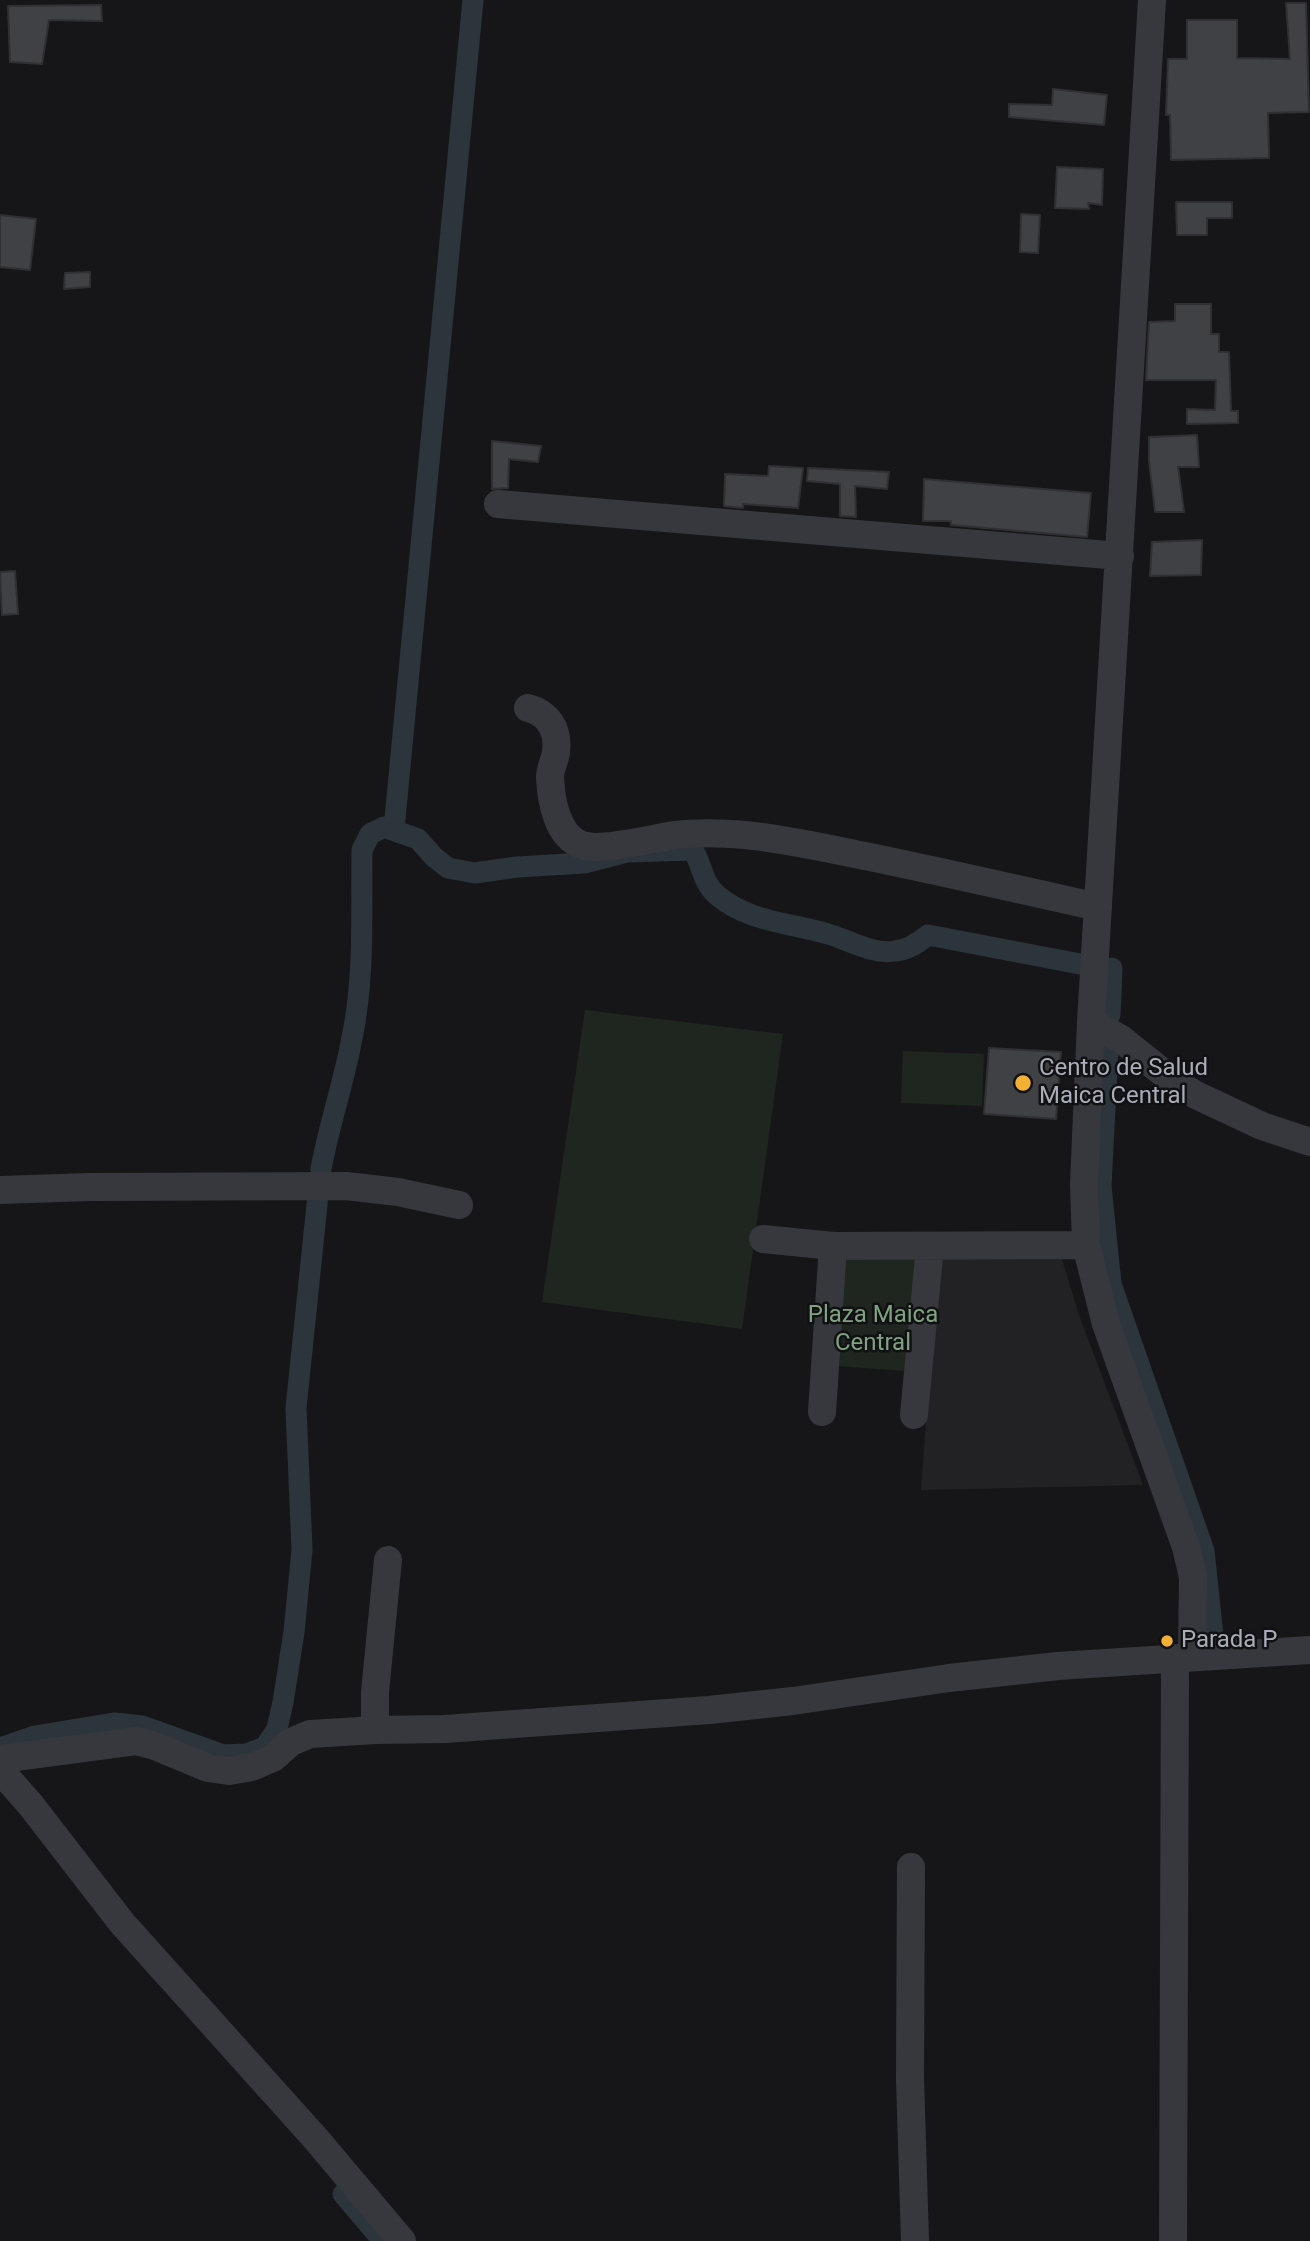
<!DOCTYPE html>
<style>
body{margin:0}
canvas{display:block;background:#161618}
</style>
<canvas width="1310" height="2241"></canvas>
<script>
const c = document.querySelector('canvas').getContext('2d');
c.lineJoin = 'round';
function paint(path, color) { c.fillStyle = color; c.fill(path, 'evenodd'); }
function strokePath(path, color, width, dash) { c.strokeStyle = color; c.lineWidth = width; c.lineCap = dash ? 'butt' : 'round'; c.setLineDash(dash || []); c.stroke(path); }
function label(font, color, halo, rows, align = 'center') {
  c.font = font + ' Roboto,sans-serif'; c.lineWidth = 5; c.setLineDash([]); c.textBaseline = 'middle'; c.strokeStyle = halo; c.fillStyle = color; for (const [text, x, y, turn = 0] of rows) {
    c.save(); c.translate(x, y); c.rotate((+turn || 0) * Math.PI / 180); c.textAlign = isNaN(turn) ? turn : align; if (halo) c.strokeText(text, 0, 0); c.fillText(text, 0, 0); c.restore();
  }
}
paint(new Path2D(`
 M1060 1253 1079 1315 1143 1485 921 1490 938 1254Z`), '#222225');
paint(new Path2D(`
 M585 1010 783 1034 742 1329 542 1302Z
 M903 1051 984 1054 982 1106 901 1103Z
 M842 1255 917 1258 905 1371 837 1366Z`), '#1e261f');
strokePath(new Path2D(`
 M394 829 473 0
 M1110 1015 1112 968
 M1108 1049 1101 1186 1111 1284 1204 1551 1214 1645 1238 1644
 M321 1169C329 1125 344 1082 352 1038 365 976 361 912 362 850L370 834 384 827 418 839 434 857 448 868 475 873 517 867 584 863 627 852 693 850C703 866 702 883 718 896 749 922 791 923 828 934 849 940 872 955 895 951 908 950 918 943 928 935L1080 964
 M3 1747 35 1736 114 1723 142 1726 223 1755 246 1754 265 1747 277 1729 283 1702 294 1632 302 1550 296 1408 318 1195
 M343 2194 383 2241`), '#2c353c', 21);
const building = new Path2D(`
 M1286 3H1306L1309 112 1268 113 1269 158 1171 160 1170 115H1166L1168 59H1187V20H1237V58L1290 59Z
 M101 5 102 21 49 20 42 64 10 62 8 6Z
 M1053 89 1107 95 1104 125 1009 117V104L1052 105Z
 M1057 167 1103 169 1102 205 1088 203 1089 209 1055 208Z
 M1176 202H1232V218H1207V235H1177Z
 M1021 214 1040 215 1038 253 1020 252Z
 M0 215 36 219 30 270 0 267Z
 M90 272V287L64 289 65 273Z
 M1175 304H1211V334H1219V352H1229L1231 411H1238V423L1187 424V409L1215 410 1216 380H1146L1149 322 1175 321Z
 M1197 435 1199 467H1178L1184 512H1155L1149 461V437Z
 M492 441 541 446 538 462 509 459 508 488 492 489Z
 M769 466 803 468 798 508 743 504V508L724 506 725 474 768 476Z
 M808 468 889 472 887 489 855 486 856 517 840 516V484L807 481Z
 M924 479 1091 493 1087 537 951 525V521H923Z
 M1202 540 1201 575 1150 576 1152 542Z
 M15 571 18 614 2 615 0 572Z
 M989 1048 1061 1052 1056 1119 984 1114Z`);
paint(building, '#404145');
strokePath(building, '#303034', 2);
strokePath(new Path2D(`
 M1152 0 1091 1022 1084 1184 1086 1245 1106 1324 1186 1547 1193 1577 1192 1656
 M498 504 1120 556
 M528 708C548 713 559 730 556 752 555 760 550 769 550 777 551 800 557 837 582 845 601 852 653 838 676 835 699 832 722 833 745 835 787 839 829 849 870 857 947 873 1022 890 1098 907
 M1091 1022 1121 1039 1172 1080 1196 1095 1262 1126 1310 1142
 M0 1190 90 1187 346 1186 398 1192 459 1205
 M763 1239 833 1246 1086 1245
 M822 1412 833 1246
 M914 1415 930 1246
 M375 1730V1692L388 1560
 M0 1759 136 1741 155 1746 208 1768 229 1771 252 1767 273 1758 291 1742 310 1734 375 1730 445 1729 709 1710 793 1701 949 1678 1058 1666 1310 1650
 M0 1770 30 1804 122 1923 316 2139 402 2241
 M911 1867 910 2078 915 2241
 M1173 2241 1175 1658`), '#37383d', 28);
for (const [x, y, r, color] of [
 [1023,1083,9,"#f2b134"],
 [1167,1641,7,"#f2b134"]
]) { const dot = new Path2D(); dot.arc(x, y, r, 0, 2 * Math.PI); c.fillStyle = color; c.fill(dot); strokePath(dot, '#111113', 2.5); }
label('24px', '#a8adb8', '#111113', [
 ["Centro de Salud",1039,1069],
 ["Maica Central",1039,1097],
 ["Parada P",1181,1641]
], 'left');
label('24px', '#7fa381', '#111113', [
 ["Plaza Maica",873,1316],
 ["Central",873,1344]
]);
</script>
